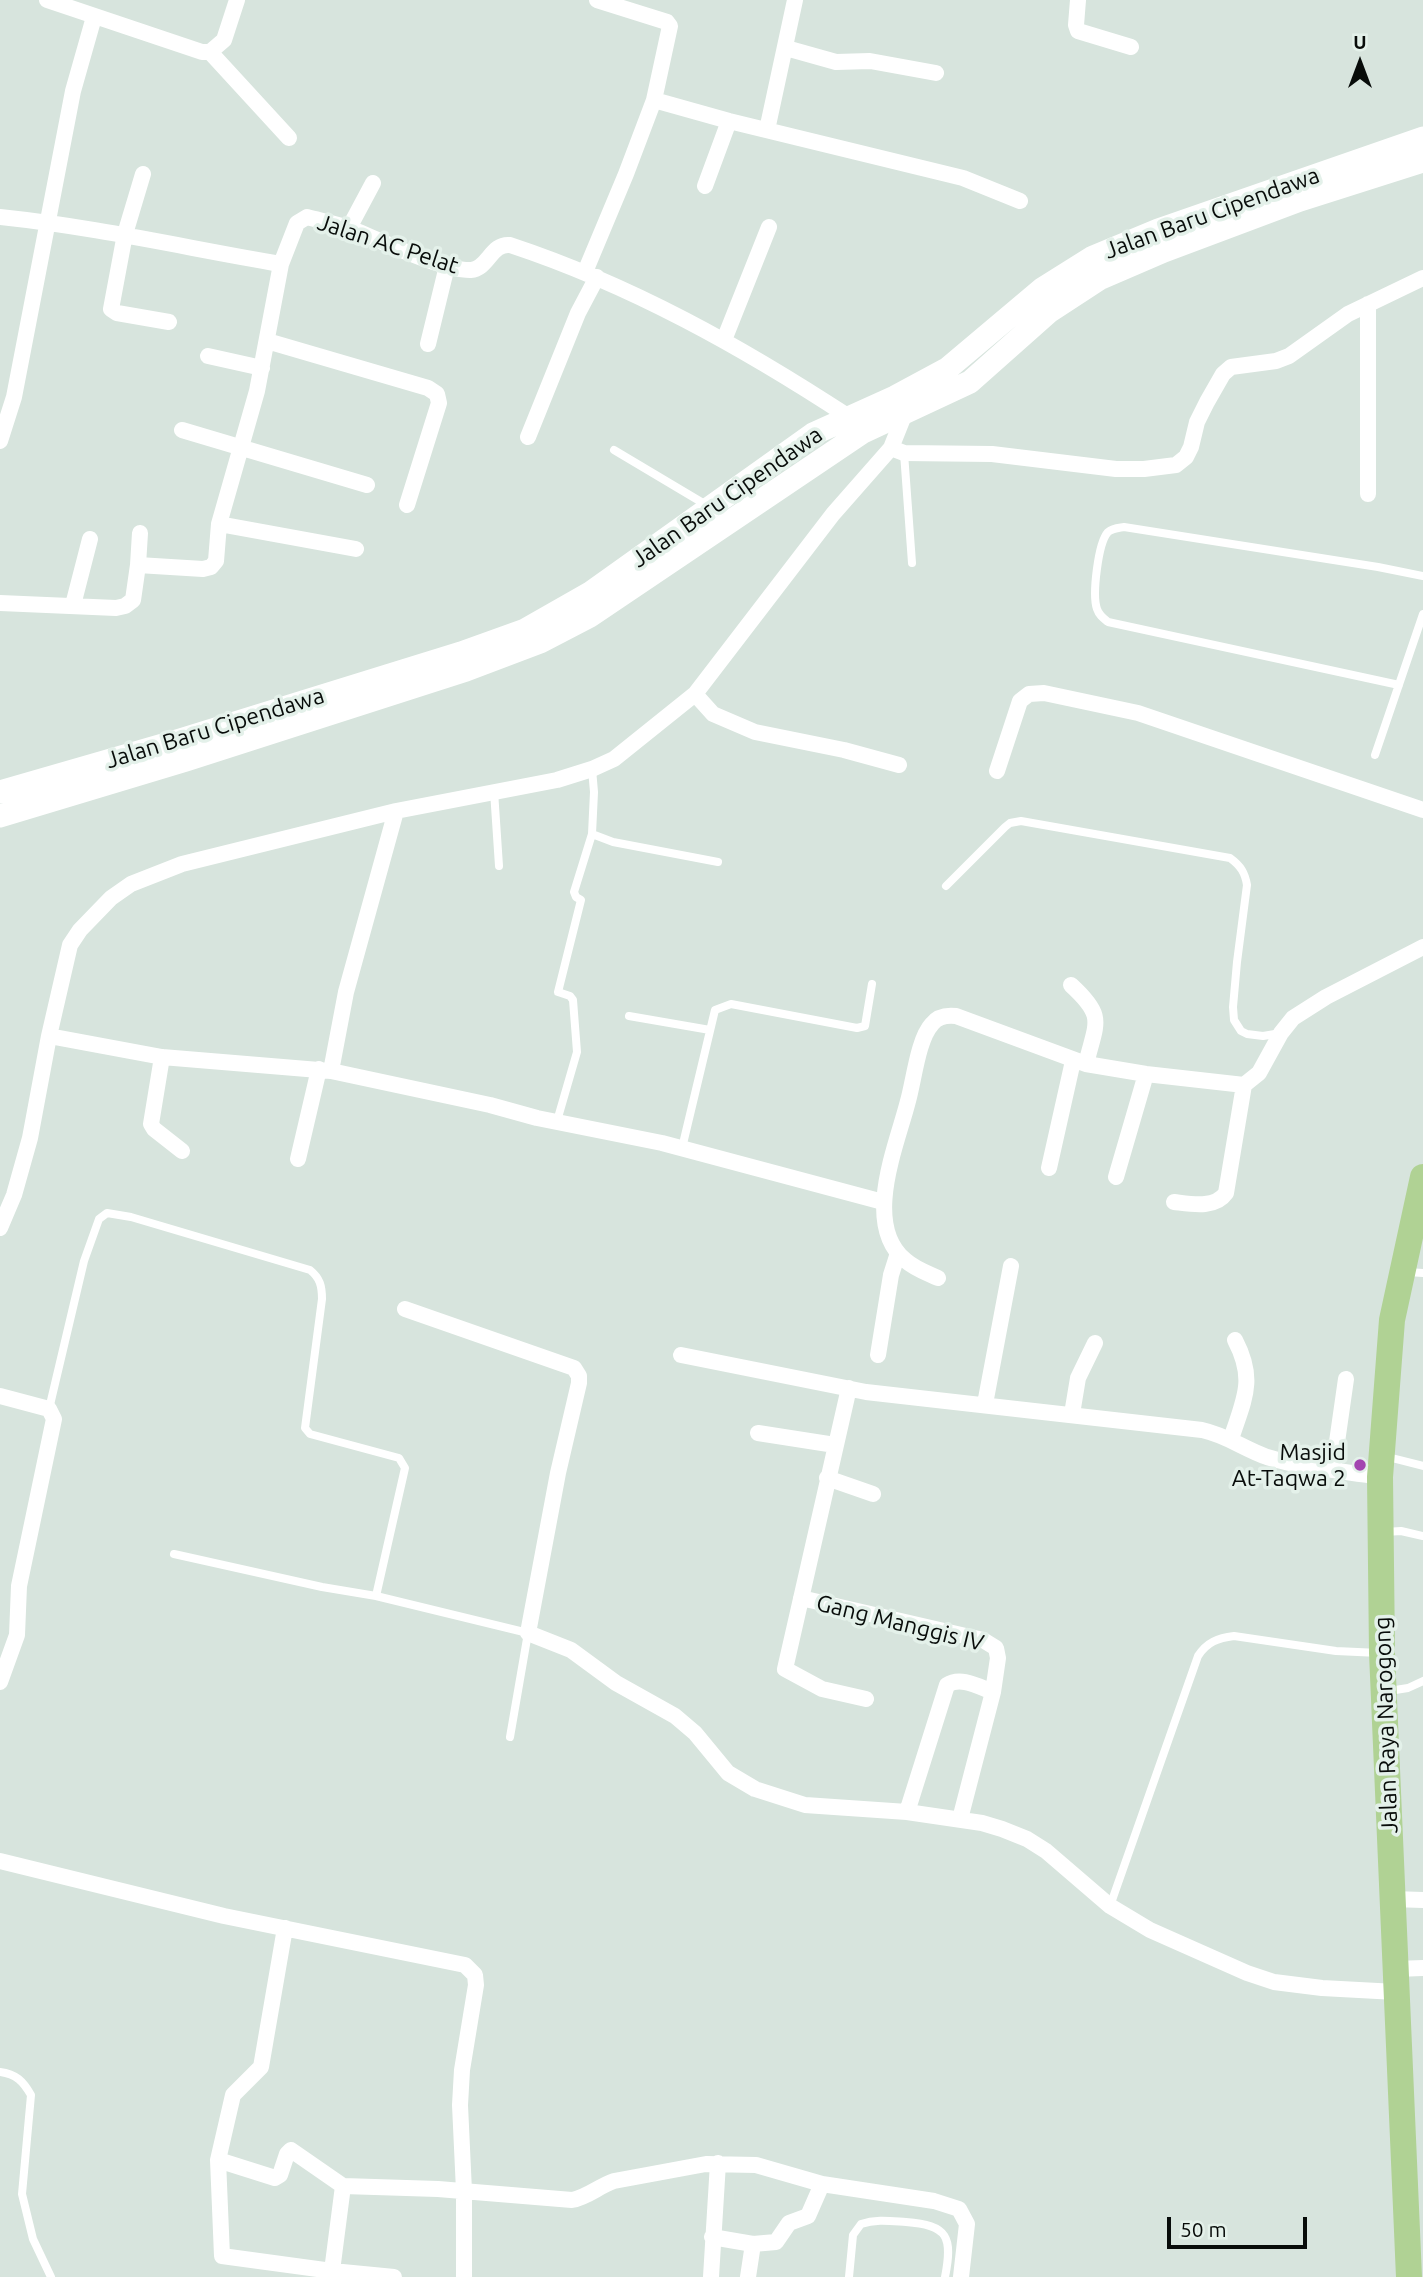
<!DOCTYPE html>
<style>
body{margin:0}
#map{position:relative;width:1423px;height:2277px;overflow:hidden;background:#d7e4dd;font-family:Ubuntu,sans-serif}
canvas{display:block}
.north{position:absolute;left:1325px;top:28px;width:70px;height:70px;-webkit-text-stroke:5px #e4f1ea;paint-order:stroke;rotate:0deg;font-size:19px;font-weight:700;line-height:28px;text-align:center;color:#080c0a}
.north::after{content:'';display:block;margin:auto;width:24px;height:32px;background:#080c0a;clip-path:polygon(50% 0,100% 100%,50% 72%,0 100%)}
.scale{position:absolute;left:1167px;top:2217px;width:140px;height:32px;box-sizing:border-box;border:4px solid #080c0a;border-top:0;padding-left:9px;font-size:21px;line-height:24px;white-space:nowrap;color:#080c0a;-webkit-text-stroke:5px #e4f1ea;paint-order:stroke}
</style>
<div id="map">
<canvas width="1423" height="2277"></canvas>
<div class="north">U</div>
<div class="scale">50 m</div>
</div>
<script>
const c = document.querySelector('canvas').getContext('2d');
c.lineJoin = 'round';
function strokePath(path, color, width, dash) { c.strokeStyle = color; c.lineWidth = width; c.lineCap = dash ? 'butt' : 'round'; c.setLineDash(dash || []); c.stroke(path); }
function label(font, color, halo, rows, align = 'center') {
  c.font = font + ' Ubuntu,sans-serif'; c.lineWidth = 7; c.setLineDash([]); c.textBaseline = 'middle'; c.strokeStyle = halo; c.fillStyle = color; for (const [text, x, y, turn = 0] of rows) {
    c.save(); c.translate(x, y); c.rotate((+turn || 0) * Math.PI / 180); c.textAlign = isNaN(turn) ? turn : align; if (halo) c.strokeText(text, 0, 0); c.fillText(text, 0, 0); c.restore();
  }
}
strokePath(new Path2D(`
 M614 450 708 506
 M904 453 912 563
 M1399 685 1108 622C1103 618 1099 615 1097 609 1092 595 1098 543 1108 532 1113 528 1118 528 1124 527L1378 567 1423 576
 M1375 755 1423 614
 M494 791 499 866
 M592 834 613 842 718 862
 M946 886 1005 827 1010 823 1021 821 1230 858C1241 866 1245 873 1247 885L1237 962 1233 1007 1234 1020 1241 1031 1247 1034 1263 1036 1281 1033
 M629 1016 710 1030
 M557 1121 577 1052 573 1000 570 996 558 992 581 900 576 897 574 892 592 834 594 792 592 769
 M682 1148 715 1010 731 1004 857 1028 865 1026 872 984
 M1408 1272 1423 1273
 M49 1409 84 1261 99 1219 107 1213 131 1217 310 1270C320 1278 322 1286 322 1299L305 1428 310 1434 399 1458 405 1468 376 1596
 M1384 1456 1423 1466
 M1385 1532 1401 1531 1423 1536
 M174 1554 322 1587 376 1596 528 1633 510 1737
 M1389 1691 1408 1688 1423 1681
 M1110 1906 1198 1656C1207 1642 1218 1638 1234 1636L1336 1651 1379 1653
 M0 2072C16 2074 23 2081 31 2095L22 2194 33 2239 51 2277
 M849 2277 853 2235 861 2224C876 2219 890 2221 906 2222 948 2225 953 2237 945 2277`), '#fff', 8);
strokePath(new Path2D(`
 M47 0 202 52H210
 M597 0 667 22 670 26 654 100
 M1078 0 1076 25 1078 31 1131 47
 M786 48 836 62 870 61 936 73
 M210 52 289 138
 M210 52 224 40 237 0
 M767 130 795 0
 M143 174 125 234 111 309 117 313 169 322
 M705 186 729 121
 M0 217C95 227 187 248 281 264L297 223 307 217C322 221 339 224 354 230 381 241 445 271 471 270 488 269 491 243 510 245 631 285 742 347 849 417
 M349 228 373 183
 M585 272 626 174 654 100 729 121 963 178 1020 201
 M724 340 769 227
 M267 341 428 388 437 394 439 403 407 505
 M428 344 447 266
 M208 356 262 368
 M182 430 367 485
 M528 437 578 313 597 277
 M0 441 14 397 73 91 94 17
 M891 448 904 453 992 454 1116 469H1144L1176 465 1186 457 1191 447 1197 422 1207 402 1223 374 1231 367 1276 361 1289 356 1348 314 1423 278
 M1368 494V304
 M219 524 356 549
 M138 565 140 533
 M0 603 116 608 125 606 133 600 138 565 203 569 211 567 216 561 219 524 257 391 281 264
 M73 605 90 539
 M695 694 713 714 755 732 844 750 899 765
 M997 771 1020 701 1029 694 1044 693 1138 713 1423 810
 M1071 985C1106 1017 1096 1022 1086 1064
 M49 1036 162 1057 331 1071 490 1105 537 1118 662 1143 883 1202
 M162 1057 151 1124 154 1129 182 1151
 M331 1071 346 992 396 811
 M298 1159 319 1069
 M1049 1168 1073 1061
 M1116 1177 1146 1074
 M1174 1202C1191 1204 1215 1209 1226 1193L1244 1085
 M0 1228 14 1195 30 1138 49 1036 70 945 80 930 111 898 131 884 182 864 396 811 557 780 592 769 614 759 695 694 833 514 891 448 905 413 901 408
 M938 1278C927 1273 915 1269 905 1260 862 1224 897 1145 908 1101 914 1080 918 1039 932 1024 938 1016 947 1015 956 1016L1086 1064 1146 1074 1244 1085 1259 1073 1281 1033 1293 1018 1326 997 1423 947
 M405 1309 574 1368 579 1376V1383L558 1473 528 1633 571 1650 616 1683 675 1716 695 1733 728 1773 755 1789 805 1805 907 1812 982 1823 1002 1829 1027 1839 1046 1851 1110 1906 1150 1930 1247 1973 1274 1982 1322 1988 1396 1992
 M681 1355 866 1392 1202 1430C1226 1435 1244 1449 1267 1457 1303 1468 1343 1471 1380 1477
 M878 1355 891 1275 898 1253
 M849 1388 785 1669 822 1689 866 1699
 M0 1396 49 1409 54 1419 19 1586 17 1635 0 1682
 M985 1404 1011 1266
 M1072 1414 1078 1378 1095 1343
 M758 1433 835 1445
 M1231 1439C1244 1399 1256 1380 1235 1340
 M1333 1470 1346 1379
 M827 1478 873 1494
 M801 1598 983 1640 996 1648 998 1658 993 1692 960 1819
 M907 1812 947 1685C961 1676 979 1687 993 1692
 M0 1861 224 1916 465 1965 475 1975 476 1985 462 2070 460 2105 464 2191V2277
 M1392 1899 1423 1900
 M285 1928 261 2067 233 2095 218 2160 222 2256 332 2271 343 2186
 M1396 1969 1423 1968
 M218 2160 275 2178 280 2175 287 2154 291 2150 343 2186 438 2189 572 2200C588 2197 599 2186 614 2181L706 2164 756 2165 822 2184 934 2201 959 2209 967 2224 961 2277
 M712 2237 753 2244 748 2277
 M753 2244 776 2242 789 2223 808 2216 822 2184
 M332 2271 394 2277
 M711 2277 718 2163`), '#fff', 16);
strokePath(new Path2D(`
 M0 792 180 740 461 653 525 630 590 593 813 434 895 397 947 369 1042 289 1093 257 1158 230 1423 138
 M0 816 186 760 466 670 540 642 590 616 863 432 970 382 1050 311 1099 279 1164 251 1300 200 1423 161`), '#fff', 23);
strokePath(new Path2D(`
 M1409 2277 1382 1653 1380 1477 1392 1320 1423 1177`), '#b0d294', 26);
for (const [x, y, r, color] of [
 [1360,1465,7,"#a346b0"]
]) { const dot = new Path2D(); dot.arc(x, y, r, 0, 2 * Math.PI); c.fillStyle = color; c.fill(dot); strokePath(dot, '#e4f1ea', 2.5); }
label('23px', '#080c0a', '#e4f1ea', [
 ["Jalan Baru Cipendawa",1212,213,-20],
 ["Jalan AC Pelat",388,244,18],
 ["Jalan Baru Cipendawa",727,497,-35],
 ["Jalan Baru Cipendawa",215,728,-17],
 ["Gang Manggis IV",900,1623,14],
 ["Jalan Raya Narogong",1386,1725,-92]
]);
label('23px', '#080c0a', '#e4f1ea', [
 ["Masjid",1346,1452],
 ["At-Taqwa 2",1346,1478]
], 'right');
</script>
